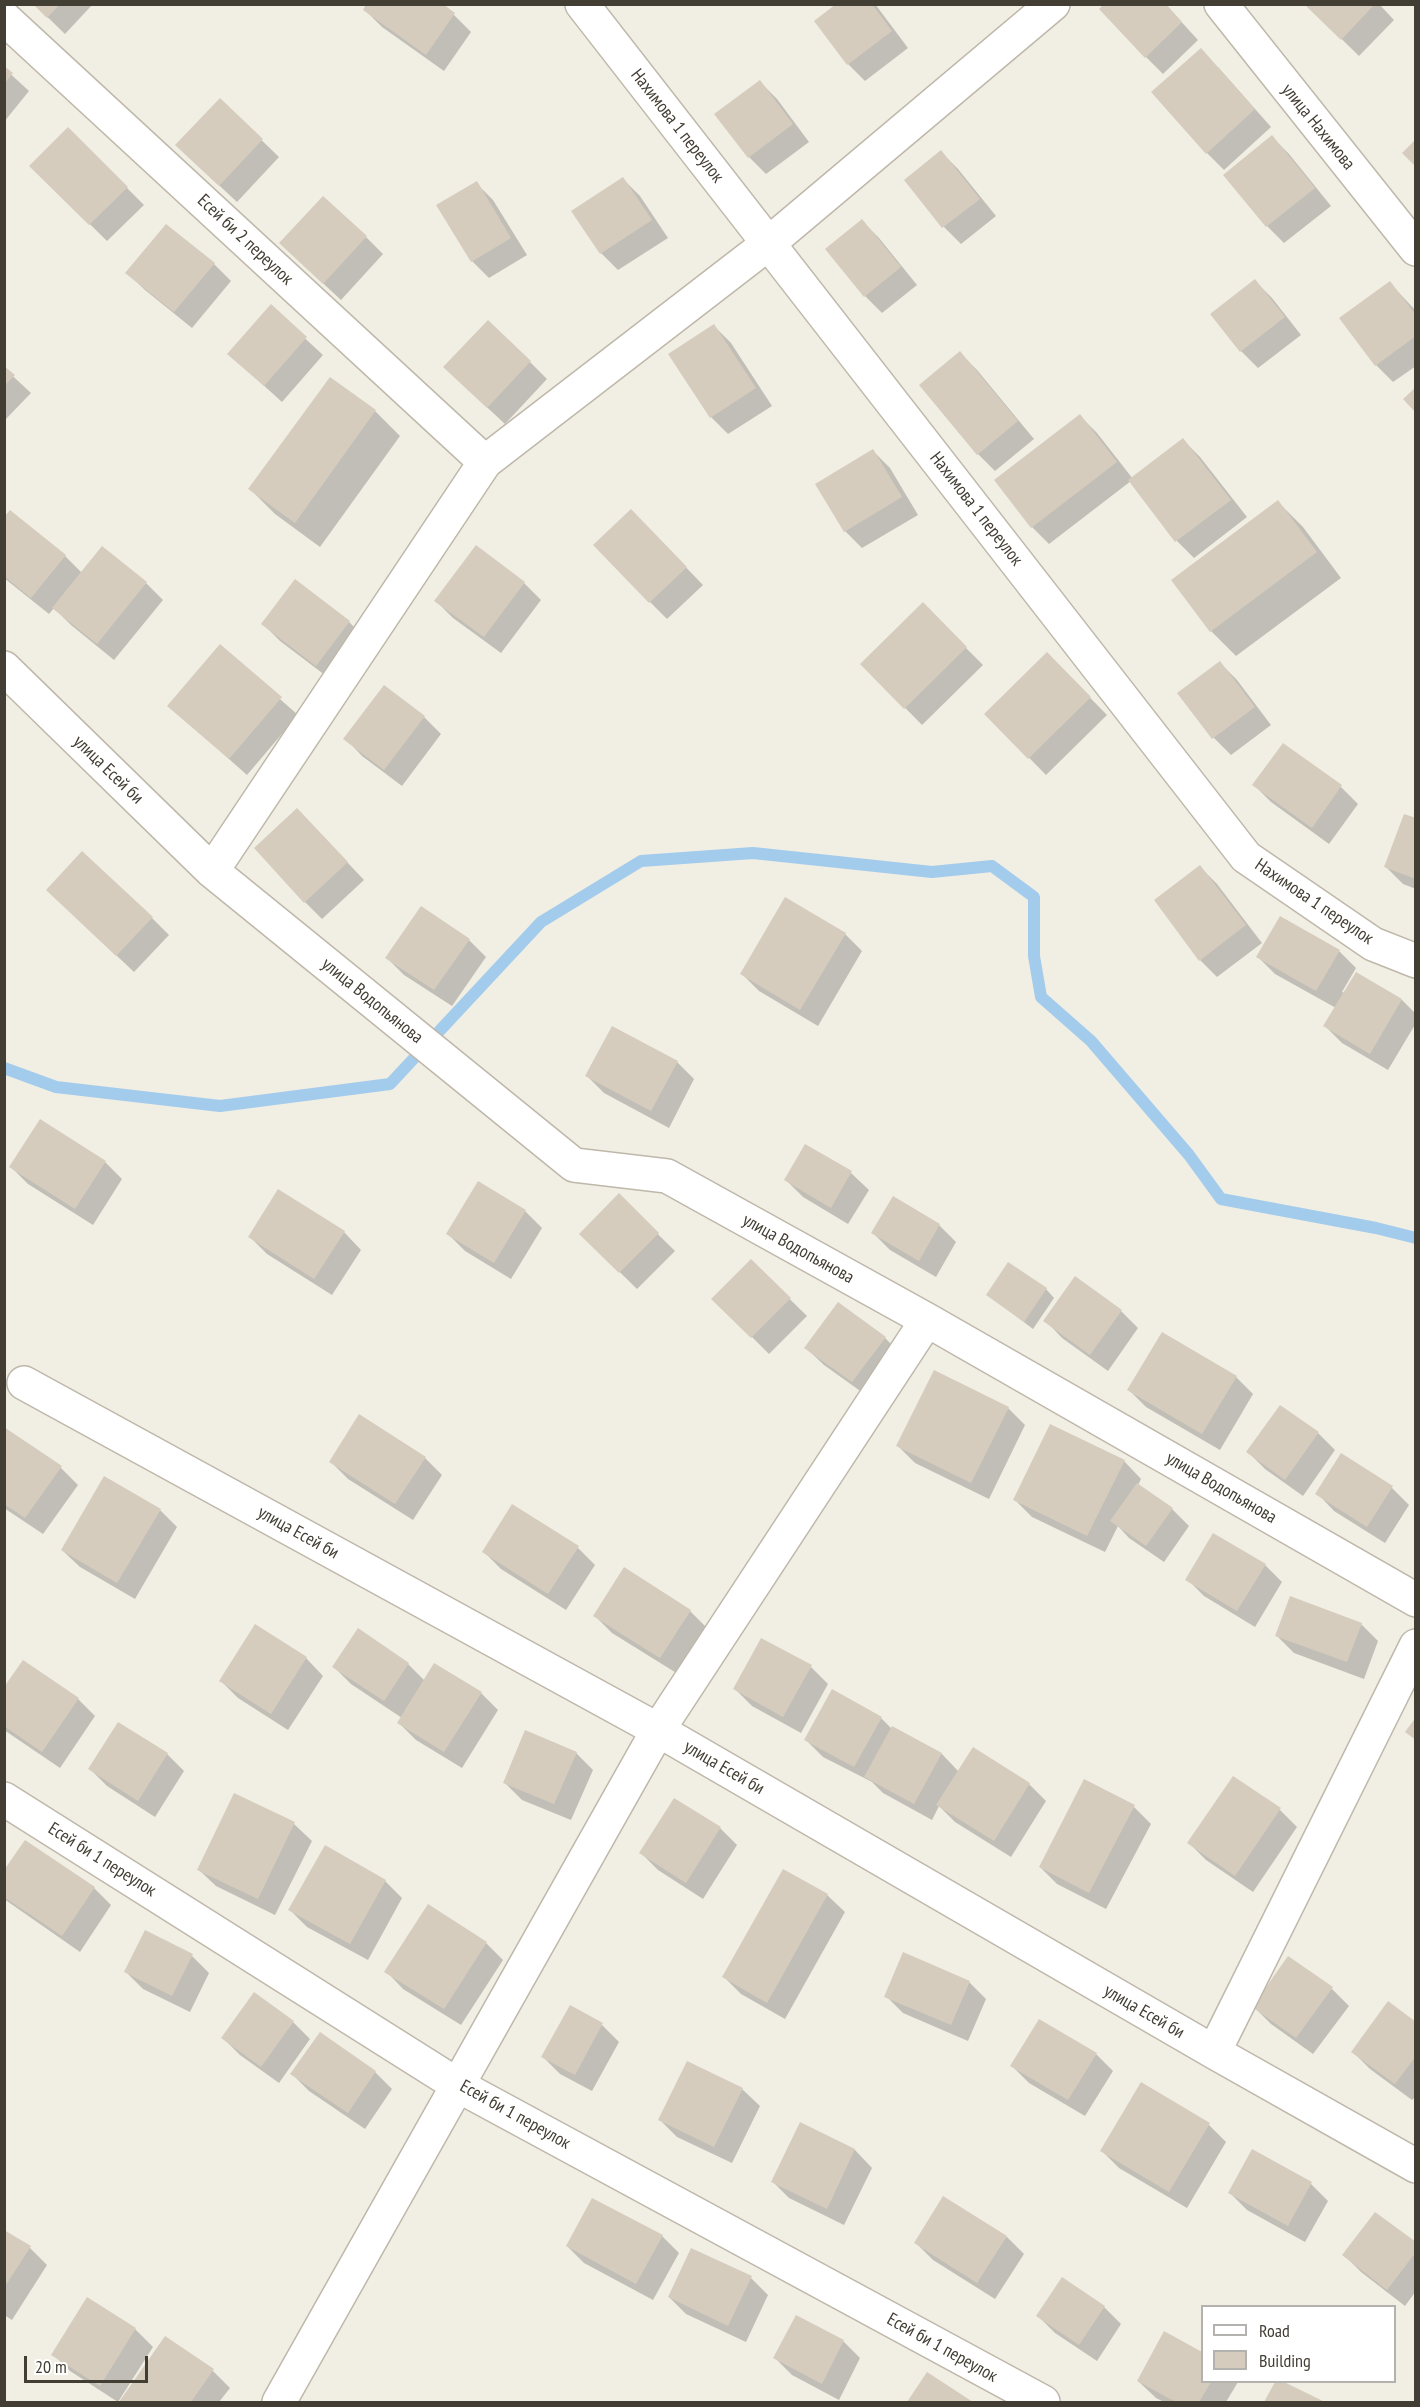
<!DOCTYPE html>
<meta charset="utf-8">
<style>
body{margin:0}
#map{position:relative;width:1420px;height:2407px;overflow:hidden;background:#f1eee4;font-family:"PT Sans Narrow",sans-serif}
canvas{display:block}
.frame{position:absolute;inset:0;border:6px solid #433e34;pointer-events:none}
.legend{position:absolute;left:1201px;top:2305px;width:195px;height:78px;box-sizing:border-box;background:#fff;border:2px solid #b4b2ae;margin:0;padding:8px 10px;list-style:none;font-size:18px;color:#433e34}
.legend li{display:flex;align-items:center;gap:12px;height:30px}
.legend b{width:30px;border:2px solid #b4b2ae}
.scale{position:absolute;left:24px;top:2356px;width:124px;height:27px;box-sizing:border-box;border:3px solid #433e34;border-top:0;padding-left:8px;font-size:18px;line-height:21px;white-space:nowrap;color:#433e34;-webkit-text-stroke:4px #fff;paint-order:stroke}
</style>
<div id="map">
<canvas width="1420" height="2407"></canvas>
<div class="frame"></div>
<ul class="legend">
<li><b style="height:8px;background:#fff"></b>Road</li>
<li><b style="height:16px;background:#d5ccbd"></b>Building</li>
</ul>
<div class="scale">20 m</div>
</div>
<script>
const c = document.querySelector('canvas').getContext('2d');
c.lineJoin = 'round';
function paint(path, color) { c.fillStyle = color; c.fill(path, 'evenodd'); }
function strokePath(path, color, width, dash) { c.strokeStyle = color; c.lineWidth = width; c.lineCap = dash ? 'butt' : 'round'; c.setLineDash(dash || []); c.stroke(path); }
function label(font, color, halo, rows, align = 'center') {
  c.font = font + ' "PT Sans Narrow",sans-serif'; c.lineWidth = 4.5; c.setLineDash([]); c.textBaseline = 'middle'; c.strokeStyle = halo; c.fillStyle = color; for (const [text, x, y, turn = 0] of rows) {
    c.save(); c.translate(x, y); c.rotate((+turn || 0) * Math.PI / 180); c.textAlign = isNaN(turn) ? turn : align; if (halo) c.strokeText(text, 0, 0); c.fillText(text, 0, 0); c.restore();
  }
}
paint(new Path2D(`
 M34 4H93L65 34Z
 M440 4 454 15 471 32 444 71 382 27 365 10Z
 M839 4H875L908 48 865 81 848 64 816 21Z
 M1165 4 1198 40 1163 74 1146 57Z
 M1309 4H1379L1394 20 1359 56 1308 6Z
 M1218 67 1271 127 1224 170 1207 153Z
 M4 68 29 91 4 122Z
 M760 82 777 99 809 142 766 174 749 157Z
 M220 100 279 157 237 202 194 162Z
 M68 129 144 205 107 241 31 166Z
 M1272 137 1289 154 1331 206 1284 243 1267 226Z
 M941 152 958 169 996 216 961 244 944 227 906 180Z
 M623 179 640 196 668 238 618 270 601 253Z
 M476 183 493 200 527 255 489 278 472 261Z
 M862 221 879 238 917 285 882 313 865 296Z
 M366 237 383 254 341 300 298 260Z
 M214 264 231 281 192 328 145 290 127 273Z
 M1255 281 1272 298 1301 335 1258 368 1241 351 1212 314Z
 M1390 283 1416 311V366L1393 382 1376 365Z
 M271 307 323 355 282 402 229 354Z
 M714 326 731 343 772 406 728 434 711 417Z
 M960 353 977 370 1034 439 995 471 978 454Z
 M530 362 547 379 505 424 462 384Z
 M4 368 31 393 4 421Z
 M375 411 400 436 320 547 275 514 250 489Z
 M1080 416 1097 433 1133 479 1183 440 1200 457 1247 517 1194 558 1177 541 1131 481 1049 544 1032 527Z
 M873 451 890 468 918 515 862 548 845 531Z
 M1278 502 1303 527 1341 578 1236 656 1211 631Z
 M4 519 65 556 82 573 146 583 163 600 114 660 71 625 54 608 49 614 4 578Z
 M648 528 703 585 667 619 650 602Z
 M524 583 541 600 501 653 453 618 436 601Z
 M923 605 983 665 922 725 862 664Z
 M349 622 366 639 334 682 280 641 263 624Z
 M220 646 298 715 247 775 169 706Z
 M1047 654 1107 715 1046 775 986 714Z
 M1220 663 1237 680 1271 725 1231 755 1214 738 1180 693Z
 M424 717 441 734 402 786 362 756 345 738Z
 M1284 745 1341 787 1358 804 1329 844 1271 802 1254 785Z
 M1416 820V889L1403 884 1386 867Z
 M314 827 364 880 322 919 305 902Z
 M1200 867 1217 884 1262 943 1217 977 1200 960Z
 M65 907 152 918 169 935 134 972Z
 M845 934 862 951 818 1026 759 991 742 974Z
 M469 940 486 957 452 1006 404 975 387 958Z
 M1339 951 1356 968 1342 992 1345 993 1357 974 1402 1000 1416 1014V1023L1388 1070 1342 1043 1325 1026 1336 1008 1275 974 1258 957Z
 M613 1028 677 1062 694 1079 669 1128 604 1093 587 1076Z
 M806 1146 851 1173 869 1190 848 1224 803 1197 786 1180Z
 M105 1162 122 1179 93 1225 28 1184 10 1166Z
 M279 1191 344 1232 361 1250 332 1295 267 1254 250 1237Z
 M619 1196 675 1251 637 1289 581 1234Z
 M525 1211 542 1228 511 1279 465 1251 448 1234Z
 M939 1225 956 1242 936 1277 890 1250 873 1233Z
 M751 1261 807 1316 769 1354 714 1299Z
 M1075 1278 1121 1311 1138 1328 1108 1371 1062 1338 1045 1320Z
 M1046 1289 1054 1298 1033 1329 988 1295Z
 M885 1338 902 1355 870 1398 824 1365 806 1348Z
 M1236 1377 1253 1394 1220 1450 1146 1407 1129 1390Z
 M1008 1408 1025 1425 989 1499 915 1463 898 1446Z
 M4 1429 61 1468 78 1485 43 1534 4 1508Z
 M1318 1433 1335 1450 1303 1496 1265 1469 1248 1452Z
 M1341 1455 1392 1488 1409 1505 1385 1543 1334 1511 1317 1493Z
 M425 1458 442 1475 413 1520 348 1479 331 1462Z
 M1124 1461 1141 1479 1138 1485 1172 1509 1189 1526 1164 1562 1129 1538 1118 1526 1105 1552 1032 1517 1015 1500Z
 M513 1506 578 1548 595 1565 566 1610 501 1569 484 1552Z
 M160 1510 177 1527 135 1599 80 1567 62 1550Z
 M1265 1565 1282 1582 1255 1627 1204 1596 1187 1579Z
 M690 1611 707 1628 678 1674 612 1633 595 1616Z
 M1361 1624 1378 1641 1364 1679 1294 1653 1277 1636Z
 M358 1631 408 1664 425 1681 481 1693 498 1710 462 1768 416 1740 399 1723 402 1718 351 1684 334 1667Z
 M306 1658 323 1676 288 1730 238 1698 221 1681Z
 M811 1667 828 1684 801 1733 752 1706 735 1689Z
 M4 1690 78 1699 95 1716 60 1768 4 1730Z
 M881 1718 892 1729 942 1754 959 1772 973 1749 1029 1784 1046 1801 1011 1857 955 1822 939 1806 932 1820 883 1793 872 1782 823 1757 806 1740Z
 M576 1753 593 1770 571 1820 522 1800 505 1783Z
 M167 1754 184 1771 155 1817 107 1786 90 1769Z
 M1233 1778 1280 1810 1297 1827 1253 1892 1206 1860 1189 1843Z
 M235 1795 294 1824 312 1841 275 1915 216 1886 198 1869Z
 M1134 1807 1151 1824 1106 1909 1057 1884 1040 1867Z
 M720 1828 737 1845 703 1899 658 1870 641 1853Z
 M4 1866 7 1869 94 1888 111 1905 80 1952 4 1899Z
 M784 1871 827 1895 845 1912 785 2019 741 1994 724 1977Z
 M385 1881 402 1898 368 1960 307 1927 290 1910Z
 M146 1932 192 1956 209 1973 190 2012 143 1989 126 1972Z
 M486 1943 503 1960 461 2025 403 1989 386 1971Z
 M969 1982 986 1999 968 2041 903 2013 886 1996Z
 M1332 1989 1349 2006 1313 2054 1271 2024 1254 2007Z
 M571 2007 602 2025 619 2042 592 2091 560 2074 543 2057Z
 M293 2022 310 2039 279 2083 240 2055 223 2038Z
 M1416 2024V2096L1412 2100 1370 2069 1353 2052Z
 M1096 2054 1113 2071 1085 2116 1029 2083 1012 2066Z
 M375 2072 392 2089 365 2129 309 2091 292 2074Z
 M1141 2084 1209 2125 1226 2142 1187 2208 1119 2168 1102 2151Z
 M742 2089 760 2106 732 2163 677 2137 660 2120Z
 M800 2124 855 2150 872 2168 844 2225 789 2198 772 2181Z
 M1311 2184 1328 2201 1305 2242 1247 2210 1230 2193Z
 M4 2232 30 2248 47 2265 12 2320 4 2315Z
 M662 2236 679 2253 653 2300 584 2263 567 2246Z
 M1007 2237 1024 2254 995 2299 933 2260 916 2243Z
 M1416 2244V2291L1405 2306 1361 2272 1344 2255Z
 M751 2278 768 2295 746 2342 686 2314 669 2297Z
 M88 2299 135 2329 153 2347 118 2402 70 2371 53 2354Z
 M1104 2307 1121 2324 1097 2361 1055 2333 1038 2316Z
 M796 2317 843 2341 860 2358 839 2400 792 2375 775 2358Z
 M1165 2333 1202 2353V2382H1238L1226 2402H1164L1156 2398 1138 2381Z
 M165 2338 213 2371 230 2388 219 2402H121Z
 M928 2374 970 2402H908Z
 M1277 2382H1281L1322 2402H1266Z`), '#0003');
strokePath(new Path2D(`
 M4 1068 56 1087 220 1106 390 1084 541 922 641 861 753 853 932 872 992 866 1034 897V956L1041 997 1091 1041 1189 1155 1221 1199 1376 1228 1416 1238`), '#a3ccec', 12);
paint(new Path2D(`
 M33 4H60L47 18Z
 M366 4H443L455 13 426 55 363 10Z
 M836 4H872L892 31 847 65 814 21Z
 M1104 4H1166L1182 22 1145 58 1099 9Z
 M1307 4H1375L1341 40 1306 6Z
 M1201 48 1255 109 1206 154 1151 92Z
 M4 66 13 73 4 84Z
 M760 80 793 124 748 158 714 114Z
 M220 98 263 139 219 186 175 145Z
 M68 127 128 187 89 225 29 166Z
 M1272 135 1315 188 1266 227 1223 175Z
 M1416 139V167L1402 153Z
 M941 150 980 199 942 228 904 180Z
 M623 177 652 220 600 254 571 211Z
 M477 181 511 238 471 262 436 205Z
 M323 196 367 236 323 284 279 243Z
 M862 219 901 267 864 297 825 249Z
 M166 224 215 263 174 312 125 273Z
 M1255 279 1285 317 1240 352 1210 314Z
 M1390 281 1416 315V336L1375 366 1339 318Z
 M271 304 307 337 264 386 227 354Z
 M488 320 531 361 487 408 443 367Z
 M714 324 756 388 710 418 668 354Z
 M960 351 1018 421 977 455 919 385Z
 M4 366 15 375 4 386Z
 M330 377 376 410 295 523 248 489Z
 M1416 387V413L1403 399Z
 M1080 414 1117 462 1031 528 994 480Z
 M1183 438 1231 500 1175 542 1128 480Z
 M873 449 902 497 844 532 815 484Z
 M1278 500 1317 552 1210 632 1171 580Z
 M631 509 687 567 649 603 593 545Z
 M10 510 66 555 31 598 4 576V517Z
 M476 545 525 582 484 637 434 601Z
 M102 546 147 582 97 644 52 608Z
 M295 579 350 621 316 666 261 624Z
 M923 602 967 647 904 709 860 664Z
 M220 644 282 697 229 759 167 706Z
 M1047 652 1091 697 1028 759 984 714Z
 M1220 661 1255 707 1212 739 1177 693Z
 M384 685 425 716 384 770 343 739Z
 M1283 743 1342 785 1312 828 1252 785Z
 M297 808 348 862 304 903 254 848Z
 M1404 814 1416 818V879L1384 867Z
 M82 851 153 917 116 956 46 890Z
 M1200 865 1246 925 1199 961 1154 900Z
 M785 897 846 933 800 1010 740 974Z
 M421 906 470 939 434 990 385 958Z
 M1280 916 1340 950 1316 991 1256 957Z
 M1356 972 1402 999 1370 1054 1323 1026Z
 M612 1026 678 1061 651 1111 585 1076Z
 M40 1119 106 1161 75 1209 9 1167Z
 M805 1144 852 1171 831 1208 784 1180Z
 M478 1181 526 1210 494 1263 446 1234Z
 M278 1189 345 1231 314 1279 248 1237Z
 M619 1193 659 1233 619 1273 579 1234Z
 M893 1196 940 1224 919 1261 871 1233Z
 M751 1259 791 1298 751 1338 711 1299Z
 M1008 1262 1047 1288 1024 1322 986 1295Z
 M1075 1276 1122 1310 1090 1355 1043 1321Z
 M838 1302 886 1337 852 1382 804 1348Z
 M1162 1332 1237 1376 1202 1434 1127 1390Z
 M934 1370 1009 1407 971 1483 896 1446Z
 M1280 1405 1319 1432 1285 1480 1246 1452Z
 M359 1414 426 1457 395 1504 329 1462Z
 M1050 1424 1125 1460 1087 1536 1013 1500Z
 M4 1427 62 1466 25 1518 4 1504Z
 M1341 1453 1393 1486 1367 1527 1315 1494Z
 M104 1476 161 1509 117 1583 61 1550Z
 M1137 1483 1173 1508 1146 1546 1110 1521Z
 M512 1504 579 1546 548 1594 482 1552Z
 M1213 1533 1266 1564 1237 1611 1185 1580Z
 M624 1567 691 1610 660 1658 593 1616Z
 M1290 1596 1362 1623 1347 1662 1275 1636Z
 M255 1624 307 1657 271 1714 219 1681Z
 M358 1628 409 1663 384 1701 332 1667Z
 M761 1638 812 1665 783 1717 733 1689Z
 M23 1660 79 1698 42 1752 4 1726V1687Z
 M434 1663 482 1692 444 1752 397 1723Z
 M832 1689 882 1717 854 1767 804 1740Z
 M1416 1717V1740L1405 1732Z
 M118 1722 168 1753 138 1801 88 1769Z
 M892 1726 942 1753 914 1804 864 1777Z
 M525 1730 577 1752 554 1804 503 1783Z
 M973 1747 1030 1783 994 1841 936 1805Z
 M1233 1776 1281 1808 1235 1876 1187 1843Z
 M1084 1779 1135 1805 1089 1893 1039 1867Z
 M234 1793 295 1822 258 1899 197 1870Z
 M674 1798 721 1827 686 1883 639 1853Z
 M25 1840 95 1887 62 1936 4 1897V1870Z
 M325 1845 386 1880 350 1944 288 1910Z
 M783 1869 828 1894 767 2003 722 1977Z
 M428 1904 487 1942 444 2009 384 1972Z
 M145 1930 193 1954 172 1996 124 1972Z
 M903 1952 970 1981 951 2025 884 1997Z
 M1288 1956 1333 1987 1296 2038 1252 2007Z
 M254 1992 294 2021 261 2067 221 2038Z
 M1388 2001 1416 2022V2056L1395 2084 1351 2052Z
 M570 2005 603 2023 575 2075 541 2057Z
 M1039 2019 1097 2053 1068 2100 1010 2066Z
 M320 2032 376 2071 348 2113 290 2074Z
 M687 2061 743 2088 714 2147 658 2120Z
 M1141 2082 1210 2123 1169 2192 1100 2151Z
 M800 2122 855 2149 827 2209 771 2182Z
 M1252 2149 1312 2182 1288 2226 1228 2193Z
 M943 2196 1007 2236 977 2283 914 2243Z
 M592 2198 663 2235 636 2284 566 2246Z
 M1375 2212 1416 2242V2252L1387 2290 1342 2255Z
 M4 2230 31 2246 4 2288Z
 M691 2248 752 2276 728 2326 668 2297Z
 M1062 2277 1105 2306 1079 2345 1036 2316Z
 M87 2297 136 2328 100 2386 51 2355Z
 M796 2315 844 2340 822 2384 773 2358Z
 M1164 2331 1202 2352V2382H1211L1199 2402H1176L1137 2381Z
 M165 2336 214 2369 191 2402H119Z
 M927 2372 973 2402H907Z
 M1275 2382H1284L1325 2402H1264Z`), '#d5ccbd');
const minor = new Path2D(`
 M582 4 1246 857 1373 944 1416 961
 M1221 4 1416 249
 M4 18 485 462
 M4 668 212 871 574 1165 667 1176 927 1320 1416 1600
 M212 871 485 462 769 243 1053 4
 M24 1383 658 1730 1214 2052 1416 2166
 M4 1799 459 2086 1043 2402
 M1214 2052 1416 1646
 M279 2402 658 1730 927 1320`);
strokePath(minor, '#bfb8aa', 36);
strokePath(minor, '#fff', 33);
label('18px', '#433e34', '#fff', [
 ["Нахимова 1 переулок",677,126,52],
 ["улица Нахимова",1318,127,51],
 ["Есей би 2 переулок",245,240,43],
 ["Нахимова 1 переулок",976,509,52],
 ["улица Есей би",108,770,44],
 ["Нахимова 1 переулок",1314,902,34],
 ["улица Водопьянова",372,1001,39],
 ["улица Водопьянова",798,1249,29],
 ["улица Водопьянова",1221,1488,30],
 ["улица Есей би",298,1533,29],
 ["улица Есей би",724,1768,30],
 ["Есей би 1 переулок",102,1860,32],
 ["улица Есей би",1144,2012,30],
 ["Есей би 1 переулок",515,2115,29],
 ["Есей би 1 переулок",942,2348,29]
]);
</script>
